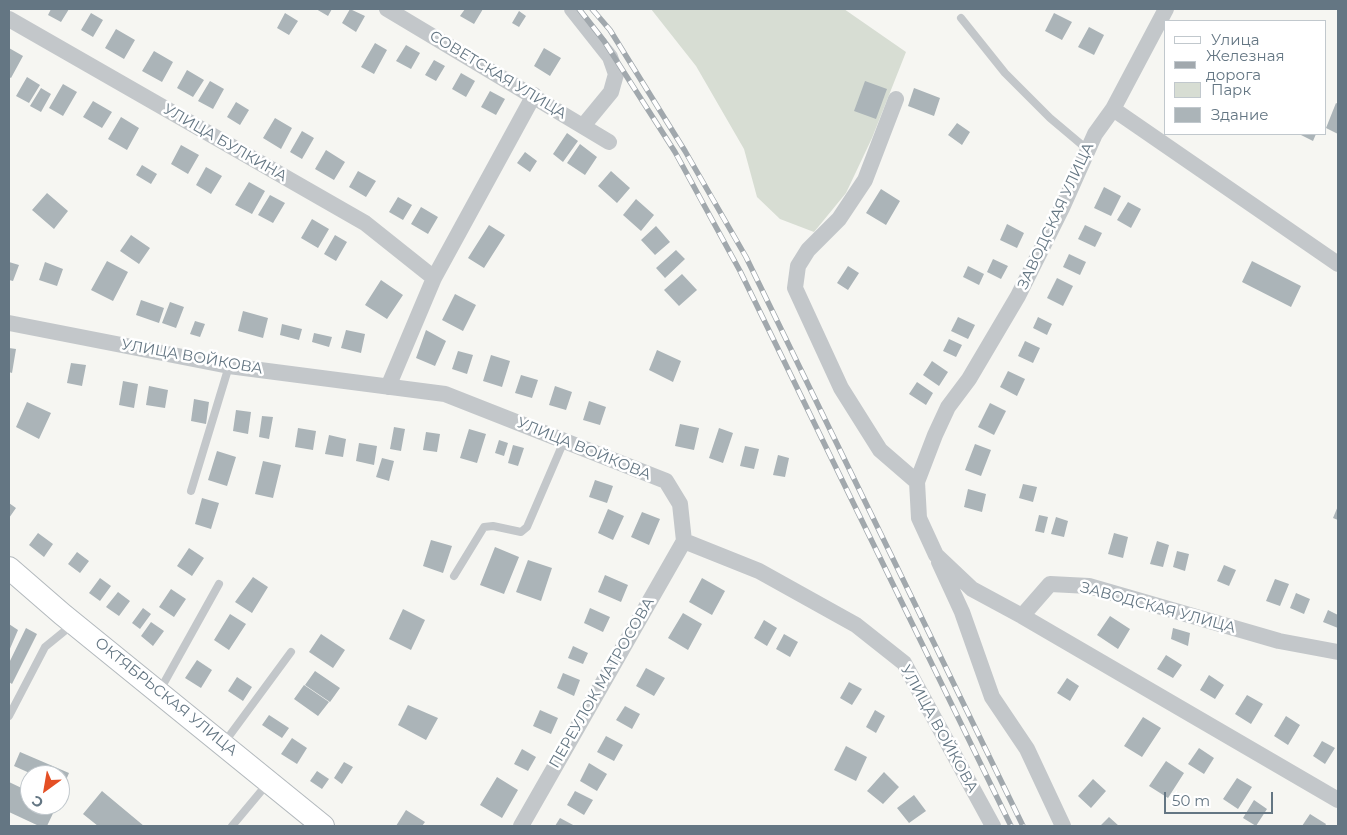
<!DOCTYPE html>
<meta charset="utf-8">
<style>
body{margin:0}
#map{position:relative;width:1347px;height:835px;overflow:hidden;background:#f6f6f2;font-family:Montserrat,sans-serif}
canvas{display:block}
.frame{position:absolute;inset:0;border:10px solid #647683;pointer-events:none}
.legend{position:absolute;left:1164px;top:20px;width:162px;height:115px;box-sizing:border-box;background:#fff;border:1px solid #c1c8cd;margin:0;padding:6px 9px;list-style:none;font-size:15px;color:#647683}
.legend li{display:flex;align-items:center;gap:10px;height:25px}
.legend b{width:25px;border:1px solid #c1c8cd}
.north{position:absolute;left:20px;top:765px;width:50px;height:50px;box-sizing:border-box;background:#fff;border:1px solid #c1c8cd;border-radius:50%;rotate:212deg;font-size:14px;font-weight:700;line-height:20px;text-align:center;color:#647683}
.north::after{content:'';display:block;margin:auto;width:18px;height:22px;background:#e44f24;clip-path:polygon(50% 0,100% 100%,50% 72%,0 100%)}
.scale{position:absolute;left:1164px;top:792px;width:109px;height:22px;box-sizing:border-box;border:2px solid #647683;border-top:0;padding-left:6px;font-size:15px;line-height:18px;white-space:nowrap;color:#647683;-webkit-text-stroke:4px #fff;paint-order:stroke}
</style>
<div id="map">
<canvas width="1347" height="835"></canvas>
<div class="frame"></div>
<ul class="legend">
<li><b style="height:6px;background:#fff"></b>Улица</li>
<li><b style="height:6px;background:#a1a8ad"></b>Железная дорога</li>
<li><b style="height:14px;background:#d7ddd3"></b>Парк</li>
<li><b style="height:14px;background:#abb4b8"></b>Здание</li>
</ul>
<div class="north">С</div>
<div class="scale">50 m</div>
</div>
<script>
const c = document.querySelector('canvas').getContext('2d');
c.lineJoin = 'round';
function paint(path, color) { c.fillStyle = color; c.fill(path, 'evenodd'); }
function strokePath(path, color, width, dash) { c.strokeStyle = color; c.lineWidth = width; c.lineCap = dash ? 'butt' : 'round'; c.setLineDash(dash || []); c.stroke(path); }
function label(font, color, halo, rows, align = 'center') {
  c.font = font + ' Montserrat,sans-serif'; c.lineWidth = 5; c.setLineDash([]); c.textBaseline = 'middle'; c.strokeStyle = halo; c.fillStyle = color; for (const [text, x, y, turn = 0] of rows) {
    c.save(); c.translate(x, y); c.rotate((+turn || 0) * Math.PI / 180); c.textAlign = isNaN(turn) ? turn : align; if (halo) c.strokeText(text, 0, 0); c.fillText(text, 0, 0); c.restore();
  }
}
paint(new Path2D(`
 M651 9H844L906 52 872 138 846 193 814 232 780 219 757 197 744 149 696 66Z`), '#d7ddd3');
paint(new Path2D(`
 M51 9H69L61 22 48 15Z
 M316 9H332L328 16Z
 M350 9 365 16 356 32 342 23Z
 M465 9H483L474 24 460 16Z
 M519 11 526 16 519 27 512 23Z
 M91 13 103 20 93 37 81 30Z
 M285 13 298 21 289 35 277 28Z
 M1054 13 1072 22 1062 40 1045 31Z
 M1089 27 1104 35 1094 55 1078 47Z
 M116 29 135 40 124 59 105 48Z
 M375 43 387 50 374 74 361 67Z
 M406 45 420 53 411 69 396 61Z
 M9 48 23 56 11 78 9 77Z
 M544 48 561 58 550 76 534 66Z
 M154 51 173 62 162 82 142 71Z
 M434 60 445 66 436 81 425 75Z
 M187 70 204 80 193 97 177 88Z
 M461 73 475 81 466 97 452 89Z
 M27 77 40 85 29 103 16 96Z
 M210 81 224 89 213 109 198 101Z
 M865 81 887 89 876 119 854 111Z
 M63 84 77 92 63 116 49 108Z
 M41 88 51 94 41 112 30 106Z
 M914 88 940 98 934 116 908 106Z
 M490 91 505 99 496 115 481 107Z
 M93 101 112 112 102 128 83 117Z
 M236 102 249 110 240 125 227 117Z
 M1336 103 1338 104V134L1326 128Z
 M121 117 139 128 127 150 108 139Z
 M275 118 292 128 281 149 263 138Z
 M957 123 970 132 962 145 948 135Z
 M302 131 314 138 302 159 290 152Z
 M567 133 578 141 563 162 553 154Z
 M1299 134H1316L1313 141Z
 M580 144 597 157 585 175 567 163Z
 M181 145 199 155 188 174 171 164Z
 M326 150 345 162 334 180 315 169Z
 M525 152 537 161 530 172 517 163Z
 M142 165 157 174 151 184 136 175Z
 M206 167 222 176 211 194 196 185Z
 M358 171 376 181 366 197 349 187Z
 M611 171 630 188 617 203 598 186Z
 M249 182 265 191 252 214 235 205Z
 M1104 187 1121 196 1111 216 1094 208Z
 M881 189 900 201 886 225 866 213Z
 M47 193 68 211 54 229 32 210Z
 M270 195 285 203 273 223 258 215Z
 M398 197 412 205 403 220 389 212Z
 M636 199 654 215 641 231 623 215Z
 M1128 202 1141 209 1131 228 1117 220Z
 M421 207 438 217 428 234 411 224Z
 M312 219 329 229 318 248 301 238Z
 M1007 224 1024 233 1017 248 1000 240Z
 M489 225 505 235 484 268 468 258Z
 M1085 225 1102 233 1095 247 1078 239Z
 M656 226 670 242 655 255 641 240Z
 M131 235 150 248 139 264 120 251Z
 M335 235 347 242 336 261 324 254Z
 M676 250 685 259 665 278 656 268Z
 M1069 254 1086 262 1080 275 1063 267Z
 M993 259 1008 266 1001 279 987 272Z
 M107 261 128 272 113 301 91 290Z
 M1252 261 1301 286 1291 307 1242 282Z
 M9 262 19 265 13 281 9 280Z
 M45 262 63 269 57 286 39 280Z
 M848 266 859 273 848 290 837 283Z
 M968 266 984 274 979 285 963 277Z
 M682 274 697 290 679 306 664 290Z
 M1057 278 1073 286 1063 306 1047 298Z
 M381 280 403 295 387 319 365 305Z
 M455 294 476 305 463 331 442 320Z
 M141 300 164 308 159 323 136 315Z
 M170 302 184 307 176 328 162 323Z
 M243 311 268 318 263 338 238 331Z
 M958 317 975 325 968 339 951 331Z
 M1038 317 1052 324 1047 335 1033 328Z
 M195 321 205 324 200 337 190 334Z
 M282 324 302 329 299 340 280 335Z
 M346 330 365 334 361 353 341 348Z
 M426 330 446 341 435 366 416 358Z
 M314 333 332 337 329 347 312 342Z
 M949 339 962 345 956 357 943 351Z
 M1025 341 1040 348 1033 363 1018 356Z
 M9 348 16 349 12 373 9 372Z
 M657 350 681 361 673 382 649 370Z
 M458 351 473 355 467 374 452 369Z
 M491 355 510 361 502 387 483 381Z
 M932 361 948 372 939 386 923 375Z
 M71 363 86 365 82 386 67 383Z
 M1008 371 1025 379 1017 396 1000 387Z
 M521 375 538 380 532 398 515 393Z
 M123 381 138 384 134 408 119 405Z
 M917 382 933 393 926 405 909 394Z
 M149 386 168 390 165 408 146 405Z
 M555 386 572 392 566 410 549 405Z
 M194 399 209 402 206 424 191 421Z
 M589 401 606 407 600 425 583 420Z
 M27 402 51 413 39 439 16 427Z
 M990 403 1006 411 994 435 978 427Z
 M236 410 251 412 248 434 233 431Z
 M262 416 273 417 269 439 259 437Z
 M680 424 699 428 694 450 675 446Z
 M394 427 405 429 401 451 390 449Z
 M298 428 316 431 313 450 295 447Z
 M719 428 733 433 723 463 709 458Z
 M469 429 486 434 477 463 460 458Z
 M426 432 440 434 437 452 423 450Z
 M329 435 346 439 343 457 325 454Z
 M499 440 508 443 504 456 495 453Z
 M359 443 377 446 374 465 356 461Z
 M975 444 991 450 981 476 965 470Z
 M513 445 524 448 518 466 508 463Z
 M745 446 759 449 754 469 740 466Z
 M217 451 236 457 227 486 208 480Z
 M778 455 789 458 785 477 773 475Z
 M382 458 394 461 389 481 376 477Z
 M263 461 281 465 273 498 255 494Z
 M595 480 613 486 607 503 589 497Z
 M1023 484 1037 487 1033 502 1019 498Z
 M968 489 986 494 982 512 964 507Z
 M202 498 219 503 211 529 195 524Z
 M9 503 16 508 9 518Z
 M1338 506V520L1333 518Z
 M608 509 624 516 613 540 598 533Z
 M642 512 660 519 649 545 631 537Z
 M1039 515 1048 517 1044 533 1035 531Z
 M1056 517 1068 521 1064 537 1051 534Z
 M38 533 53 544 44 557 29 545Z
 M1114 533 1128 537 1123 558 1108 554Z
 M431 540 452 546 443 573 423 566Z
 M1157 541 1169 545 1163 567 1150 564Z
 M495 547 519 557 504 594 480 585Z
 M189 548 204 558 192 576 177 566Z
 M1177 551 1189 554 1185 571 1173 567Z
 M77 552 89 561 80 573 68 564Z
 M528 560 552 568 541 601 516 592Z
 M1224 565 1236 570 1229 586 1217 581Z
 M605 575 628 585 621 602 598 592Z
 M253 577 268 587 252 613 235 602Z
 M100 578 111 586 100 601 89 593Z
 M702 578 725 591 712 615 689 602Z
 M1275 579 1289 584 1280 606 1266 601Z
 M171 589 186 599 174 617 159 607Z
 M118 592 130 601 119 616 106 607Z
 M1296 593 1310 599 1304 614 1290 608Z
 M143 608 151 614 140 629 132 623Z
 M590 608 610 617 603 632 584 623Z
 M403 609 425 620 411 650 389 639Z
 M1328 610 1338 615V628L1323 622Z
 M683 613 702 624 688 650 668 638Z
 M230 614 246 624 229 650 214 640Z
 M1110 616 1130 629 1118 649 1097 635Z
 M764 620 777 628 767 646 754 638Z
 M151 622 164 631 153 646 141 636Z
 M9 624 18 630 9 651Z
 M26 628 37 634 12 684 9 682V663Z
 M1173 628 1190 633 1188 646 1171 639Z
 M321 634 345 650 333 668 309 652Z
 M784 634 798 642 790 657 776 649Z
 M573 646 588 653 583 664 568 658Z
 M1166 655 1182 665 1173 678 1157 669Z
 M197 660 212 670 201 688 185 678Z
 M646 668 665 678 654 696 636 686Z
 M315 671 340 688 330 702 305 685Z
 M563 673 580 680 574 696 557 688Z
 M1209 675 1224 685 1215 699 1200 690Z
 M237 677 252 687 243 701 228 691Z
 M1067 678 1079 686 1070 701 1057 693Z
 M849 682 862 689 852 705 840 698Z
 M304 685 329 702 318 716 294 699Z
 M1247 695 1263 704 1251 724 1235 714Z
 M408 705 438 718 426 740 398 725Z
 M625 706 640 714 632 729 616 720Z
 M540 710 558 718 551 734 533 726Z
 M875 710 885 716 876 733 866 727Z
 M269 715 289 728 282 738 262 725Z
 M1286 716 1300 725 1288 745 1274 736Z
 M1143 717 1161 728 1142 757 1124 746Z
 M606 736 623 745 614 761 597 752Z
 M292 738 307 748 297 764 281 754Z
 M1322 741 1335 748 1325 764 1313 756Z
 M846 746 867 757 856 781 834 770Z
 M1199 748 1214 758 1204 774 1188 764Z
 M522 749 536 757 528 771 514 764Z
 M20 752 69 773 63 787 60 786V775H34L14 766Z
 M1166 761 1184 773 1168 798 1149 786Z
 M344 762 353 767 342 784 334 778Z
 M589 763 607 774 597 791 580 781Z
 M317 771 329 779 322 789 310 781Z
 M884 772 899 787 883 804 867 791Z
 M497 777 518 790 502 818 480 805Z
 M1237 778 1252 787 1238 809 1223 799Z
 M1093 779 1106 791 1091 808 1078 796Z
 M9 782 30 792V805H57L47 826H39L9 812Z
 M102 791 144 826H98L83 814Z
 M575 791 593 800 584 815 567 805Z
 M914 795 926 811 909 823 897 808Z
 M1254 800 1267 809 1256 826 1243 818Z
 M406 810 425 822 422 826H396Z
 M1310 814 1326 824 1325 826H1302Z
 M1109 817 1119 826H1100Z
 M560 818 575 826H555Z`), '#abb4b8');
const secondary = new Path2D(`
 M9 568 62 614 323 826`);
strokePath(secondary, '#b3b9bd', 24);
strokePath(new Path2D(`
 M961 18 1005 73 1050 118 1088 150
 M191 491 229 366
 M454 576 484 527 493 526 521 532 527 527 564 441
 M160 690 219 584
 M9 716 45 647 72 625
 M224 743 291 652
 M232 826 268 783`), '#c3c7ca', 8);
strokePath(new Path2D(`
 M387 9 609 142
 M572 9 610 57 616 74 611 92 583 126
 M1166 9 1113 109 1095 134 1062 208 1018 296 969 379 948 407 935 435 917 482 919 518 936 555 972 589 1022 616 1338 800
 M9 19 365 223 434 278
 M896 99 865 180 839 219 808 250 798 266 795 288 841 388 880 450 917 482
 M1113 109 1338 264
 M9 323 229 366 445 394 666 481 680 504 684 541
 M388 387 434 278 534 95
 M684 541 759 571 856 625 904 663 993 826
 M939 562 962 612 992 697 1027 749 1063 826
 M1022 616 1050 584 1089 586 1279 641 1338 652
 M521 826 684 541`), '#c3c7ca', 16);
strokePath(secondary, '#fff', 22);
const rail = new Path2D(`
 M579 9 604 41 675 152 740 271 1011 826
 M592 9 610 30 685 151 746 257 1023 826`);
strokePath(rail, '#a1a8ad', 5.5);
strokePath(rail, '#fff', 4, [11]);
label('15px', '#647683', '#fff', [
 ["СОВЕТСКАЯ УЛИЦА",498,75,31],
 ["УЛИЦА БУЛКИНА",225,143,30],
 ["ЗАВОДСКАЯ УЛИЦА",1056,216,-65],
 ["УЛИЦА ВОЙКОВА",192,357,10],
 ["УЛИЦА ВОЙКОВА",584,449,22],
 ["ЗАВОДСКАЯ УЛИЦА",1158,608,15],
 ["ПЕРЕУЛОК МАТРОСОВА",602,683,-60],
 ["ОКТЯБРЬСКАЯ УЛИЦА",166,697,39],
 ["УЛИЦА ВОЙКОВА",939,729,61]
]);
</script>
